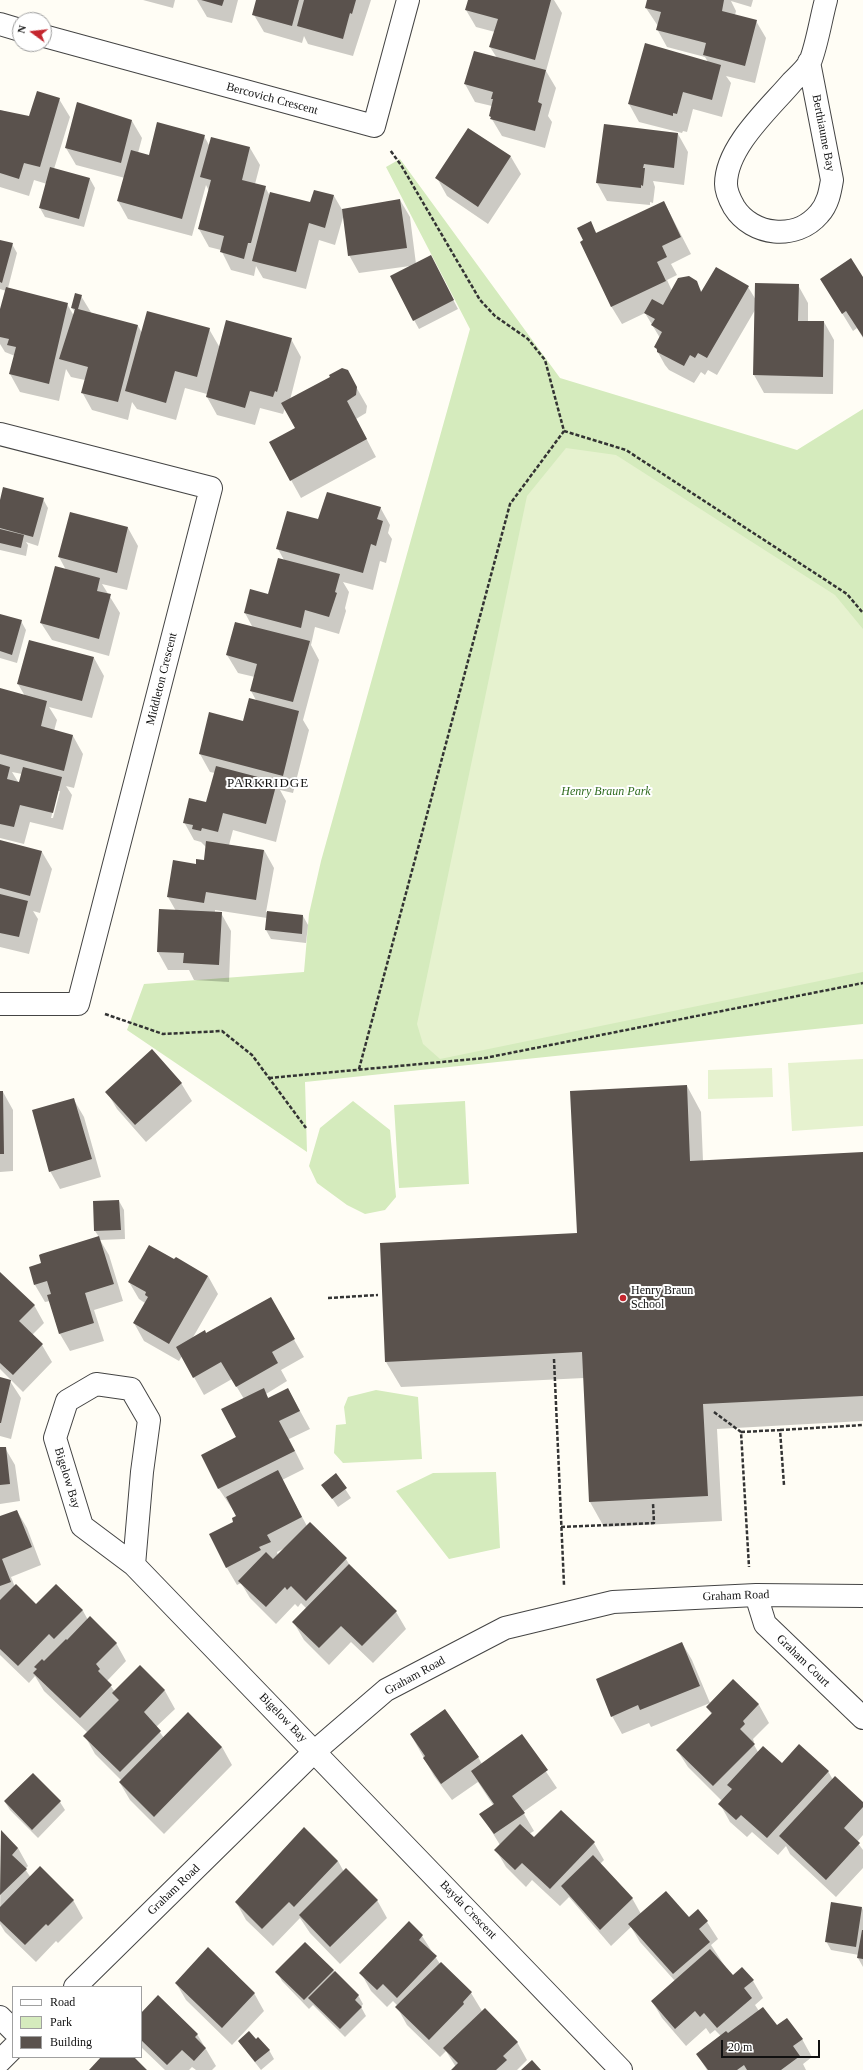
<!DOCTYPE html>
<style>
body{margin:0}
#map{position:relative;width:863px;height:2070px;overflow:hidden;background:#fffdf5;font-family:"Times New Roman",serif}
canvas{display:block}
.legend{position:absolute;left:12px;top:1986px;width:130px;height:72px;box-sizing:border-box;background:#fff;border:1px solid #a0a0a0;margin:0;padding:5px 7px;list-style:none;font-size:12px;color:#111}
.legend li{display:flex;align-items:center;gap:8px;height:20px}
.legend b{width:20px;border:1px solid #a0a0a0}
.north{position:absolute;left:12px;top:12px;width:40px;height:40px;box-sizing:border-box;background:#fff;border:1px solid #a0a0a0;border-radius:50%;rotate:285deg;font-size:11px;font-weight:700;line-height:16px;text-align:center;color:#111}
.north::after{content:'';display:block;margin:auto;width:14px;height:18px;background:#c4262e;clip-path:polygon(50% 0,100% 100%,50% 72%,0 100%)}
.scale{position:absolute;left:721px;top:2040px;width:99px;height:18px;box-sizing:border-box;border:2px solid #111;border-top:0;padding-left:5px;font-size:12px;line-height:14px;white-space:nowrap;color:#111;-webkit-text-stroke:3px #fff;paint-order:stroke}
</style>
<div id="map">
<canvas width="863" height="2070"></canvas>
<ul class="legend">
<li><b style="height:5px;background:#fff"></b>Road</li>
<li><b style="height:11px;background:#d5ebbd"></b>Park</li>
<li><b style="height:11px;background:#5a524d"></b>Building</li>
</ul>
<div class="north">N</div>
<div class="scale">20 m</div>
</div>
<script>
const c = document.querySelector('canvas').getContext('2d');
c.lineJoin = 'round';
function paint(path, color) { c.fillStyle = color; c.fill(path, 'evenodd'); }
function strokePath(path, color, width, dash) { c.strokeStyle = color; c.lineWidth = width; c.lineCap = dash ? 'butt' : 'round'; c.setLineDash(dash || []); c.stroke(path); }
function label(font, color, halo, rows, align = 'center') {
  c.font = font + ' "Times New Roman",serif'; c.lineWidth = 4; c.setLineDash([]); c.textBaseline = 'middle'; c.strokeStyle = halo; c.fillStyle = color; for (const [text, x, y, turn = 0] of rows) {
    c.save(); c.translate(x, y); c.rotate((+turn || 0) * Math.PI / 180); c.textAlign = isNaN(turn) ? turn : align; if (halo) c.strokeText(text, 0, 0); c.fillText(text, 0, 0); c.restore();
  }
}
paint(new Path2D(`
 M400 159 560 378 797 450 863 409V1024L305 1082 307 1152 127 1030 144 984 304 972 309 914 321 861 470 329 386 167Z
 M353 1101 390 1130 396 1197 385 1210 365 1214 347 1205 317 1183 309 1166 320 1128Z
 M465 1101 469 1184 399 1188 394 1105Z
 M376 1390 418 1397 422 1459 343 1463 334 1453 336 1425 346 1424 344 1407 348 1397Z
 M496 1472 500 1548 449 1559 396 1491 433 1473Z`), '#d5ebbd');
paint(new Path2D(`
 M566 448 616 455 835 595 863 629V972L440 1059 423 1044 417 1024 527 496Z
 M863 1059V1126L792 1131 788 1063Z
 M772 1068 773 1097 708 1099V1070Z`), '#e6f2cf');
paint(new Path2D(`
 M143 0H175L173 8Z
 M197 0H238L232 23 207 17Z
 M258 0H371L353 56 308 44 304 36 302 43 264 32 254 15Z
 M469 0H554L562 13 546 71 556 88 548 116 552 122 545 148 502 136 490 116 492 106 475 102 465 84 497 58 490 47 495 32 476 27 466 10Z
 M648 0H753L751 7 731 1 736 11 735 15 756 21 766 38 755 83 726 76 731 83 722 117 693 109 687 132 683 131 682 133 639 122 629 104 708 62 705 57 667 47 657 29 658 26 646 8Z
 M59 99 70 117 54 169 90 179 95 188 84 227 45 217 40 208 47 184 34 180 29 196 0 187V110L30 118Z
 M132 121 142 138 138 153 149 156 204 136 209 145 250 148 260 165 255 184 265 187 270 196 311 204 334 196 344 213 400 200 410 217 416 264 435 265 458 309 419 329 414 320 410 266 359 273 349 255 344 214 335 245 319 240 306 289 263 278 256 266 254 276 231 270 221 250 209 247 199 229 209 191 206 185 192 236 128 219 118 201 125 178 76 165 66 148Z
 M605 125 678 134 688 152 684 185 653 181 655 187 653 203 650 202V205L607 201 597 183Z
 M511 157 521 174 488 224 447 196 437 178Z
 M664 202 691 254 671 264 677 275 667 280 672 291 696 282 702 292 748 287 756 300 798 285 808 303V322H824L834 340 833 394 764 393 754 375 755 310 717 375 708 370 705 375 701 372 694 383 669 370 665 365 655 347 660 338 645 313 622 324 611 306 585 241 590 223 597 234Z
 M0 241 12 244 17 253 8 288 67 304 74 316 75 312 72 308 81 296 92 314 138 326 142 333 209 329 220 348 291 339 301 357 290 400 347 371 367 406 366 413 356 419 376 457 301 498 291 480 296 428 285 408 283 414 260 408 255 425 217 415 207 397V394L185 388 176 420 137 409 132 402 128 420 92 410 82 392 85 380 71 377 66 369 59 401 20 392 10 374 15 356 5 352 0 344V313L6 291 0 289Z
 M821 279H863V338L857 328 853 331Z
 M43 499 48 508 38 546 26 542 28 545 26 556 0 550V504Z
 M380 507 390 525 388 533 392 539 386 563 380 561 373 590 343 582 349 592 345 608 346 611 339 634 315 627 311 645 319 660 303 720 309 730 293 793 280 790 286 801 276 842 233 830 229 845 264 850 274 868 266 912 303 916 308 925 306 943 271 939 266 930 267 918 215 910V913H221L231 931 229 982 194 980 189 970H168L158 952 160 910 176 911 168 897 196 865 204 861 206 847 201 842 194 840 184 822 207 803 215 773 210 772 200 754 243 722 257 702 251 691 255 677 238 673 227 655 253 628 245 613 269 595 284 560 278 549 318 520Z
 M71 514 128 528 138 546 127 590 102 584 120 613 109 656 52 640 41 623 66 570 59 557Z
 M0 615 21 621 26 630 17 663 0 658Z
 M94 658 104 676 92 718 49 707 57 720 54 731 73 736 83 754 74 788 66 786 72 795 63 830 30 822 24 844 0 838V692L25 696 18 684ZM12 772 22 774 20 785ZM58 791H60L53 818H51Z
 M0 841 42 852 52 869 40 913 33 911 38 919 29 954 0 947Z
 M181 1083 192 1101 146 1142 117 1109 107 1092Z
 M687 1086 701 1112 703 1161 863 1153V1421L717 1429 722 1521 604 1527 590 1502 584 1378 401 1387 386 1362 578 1234Z
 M0 1092H3L13 1110V1171L0 1172Z
 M74 1100 84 1117 101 1177 60 1189 50 1171Z
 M119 1201 124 1210 125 1239 100 1240 109 1255 123 1301 94 1310 104 1341 70 1351 60 1334 50 1301 45 1302 35 1285 42 1264 99 1237 95 1231 94 1202Z
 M174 1260 208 1276 218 1294 192 1339 206 1334 270 1298 304 1357 281 1370 287 1381 266 1394 269 1399 288 1389 310 1429 289 1439 304 1469 282 1480 307 1526 346 1559 352 1569 396 1612 406 1629 373 1663 351 1642 329 1665 304 1640 294 1623 307 1609 301 1603 298 1607 295 1604 276 1624 250 1598 241 1583 237 1585 227 1568 237 1516 219 1489 202 1455 237 1437 244 1399 232 1379 204 1395 182 1356 179 1361 144 1341 134 1323 145 1303 139 1299 129 1282ZM285 1548 278 1556 277 1552Z
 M0 1273 34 1305 44 1323 32 1335 42 1345 52 1362 23 1392 0 1369Z
 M0 1378 10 1381 21 1398 11 1439 0 1436Z
 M0 1448H5L15 1465 20 1501 0 1504Z
 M336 1475 351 1498 338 1507 323 1485Z
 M17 1511 27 1528 41 1565 11 1577 15 1587 36 1606 56 1585 83 1611 88 1620 116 1643 126 1661 107 1681 115 1692 140 1667 165 1691 175 1709 156 1727 164 1738 222 1747 232 1765 164 1834 130 1800 120 1783 122 1781 95 1754 85 1736 88 1733 44 1691 35 1676 29 1683 0 1655V1517Z
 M682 1643 692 1660 710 1703 651 1727 649 1723 622 1734 612 1716Z
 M733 1680 759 1705 769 1723 753 1739 754 1742 753 1743 758 1752 782 1765 828 1771 833 1780 863 1803V1835L857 1842 863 1850V1868L836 1897 790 1854 786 1846 778 1855 752 1832 747 1837 730 1822 720 1804 722 1801 688 1767 677 1750 712 1715 707 1707Z
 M411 1735 478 1757 482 1764 522 1736 557 1788 523 1812 534 1831 529 1834 534 1839 594 1843 604 1860 600 1864 632 1898 641 1914 689 1919 698 1911 707 1922 718 1939 711 1945 732 1977 753 1981 763 1998 755 2005 759 2011 776 2027 802 2039 812 2057 803 2064 806 2070H707L697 2054 721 2036 715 2030 710 2034 706 2028 686 2046 662 2018 652 2001 675 1981 640 1942 631 1927 611 1946 569 1897 560 1906 532 1880 526 1887 506 1867 496 1850 500 1845 481 1814 493 1805 478 1782 452 1800 434 1776Z
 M5 1802H60L65 1810 38 1838 10 1810Z
 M1 1832 18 1848 28 1866 25 1869 31 1878 73 1900 83 1918 58 1943 56 1941 36 1962 5 1932 0 1924Z
 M338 1861 344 1872 377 1900 387 1918 340 1964 310 1933 300 1918 273 1946 246 1920 236 1902Z
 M831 1903 862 1908 863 1910V1967L858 1958 859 1955 831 1950 826 1941Z
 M409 1923 422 1936 440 1964 441 1963 471 1993 482 2011 517 2042 527 2060 517 2070H453L456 2067 446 2051 440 2057 407 2025 397 2007 398 2006 393 2001 387 2007 371 1991 361 1973Z
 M333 1970 358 1995 363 2004 361 2007 366 2016 345 2037 313 2005 309 2009 282 1981 277 1972Z
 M176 1983 254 1993 264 2011 232 2045 186 2000Z
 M141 2014 197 2034 216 2066 212 2070H196L192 2067 189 2070H165L141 2047Z
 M256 2040 269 2050 274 2059 261 2070 239 2042Z`), '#0003');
paint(new Path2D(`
 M201 0H224L222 6Z
 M256 0H299L292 26 252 15Z
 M304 0H356L352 14 350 13 343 39 297 26Z
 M468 0H551L535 60 489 47 498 19 465 10Z
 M647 0H724L722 11 757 20 745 66 703 55 706 43 656 30 661 12 645 8Z
 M645 43 721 65 712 100 683 92 677 114 673 113V116L628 104Z
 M474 51 546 70 538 102 542 104 535 131 490 119 491 117 489 116 493 99H491L493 92 464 84Z
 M37 91 60 98 40 167 24 163 19 179 0 173V110L29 116Z
 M77 102 132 120 121 163 65 148Z
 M157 122 205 135 182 219 117 201 131 150 149 155Z
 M604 124 678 133 674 168 644 164 643 168H645L643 186 641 185V188L596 183Z
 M468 128 511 156 478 207 435 178Z
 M211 137 250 147 242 180 266 186 251 243H248L244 259 220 252 224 236 198 229 211 180 200 177Z
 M50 167 90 178 79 219 39 208Z
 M314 190 334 195 325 228 309 223 296 272 252 261 270 192 310 202Z
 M400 199 407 248 348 256 342 209Z
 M664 201 681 237 662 246 667 257 657 262 666 281 611 307 580 242 583 240 577 228 591 221 596 233Z
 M0 240 13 243 2 283 0 282Z
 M431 255 454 300 413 321 390 276Z
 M851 258 863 277V337L846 311 842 314 820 279Z
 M716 267 749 286 707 358 698 353 695 358 690 355 684 366 657 352V349L654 347 662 332 651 325 655 319 644 313 652 299 663 305 678 278 689 276 697 281 701 292Z
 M755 283 799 284 798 321H824L823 377 753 375Z
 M6 287 68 303 49 384 9 374 16 347 7 345 9 339 0 337V309Z
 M75 293 82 295 78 309 138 325 118 402 81 393 88 367 59 359 75 309 71 308Z
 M147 311 210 328 197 377 175 371 166 403 125 391Z
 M226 320 292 338 277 392 275 391 273 397 250 391 245 408 206 397Z
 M342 368 348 370 357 387 356 395 347 401 367 439 290 481 269 442 295 428 281 403 330 377 329 375Z
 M3 487 44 498 33 537 0 528V500Z
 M327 492 381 507 377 519 383 521 377 542 376 546 371 544 363 573 276 549 287 511 318 519Z
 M70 512 128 527 117 573 58 557Z
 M0 529 24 535 21 548 0 543Z
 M278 558 340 574 335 592 337 593 329 617 305 610 301 628 244 613 250 589 268 594Z
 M55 566 100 578 97 591 111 594 99 639 40 623Z
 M0 614 22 620 12 655 0 651Z
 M235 622 310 641 293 702 250 691 257 664 226 655Z
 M29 640 94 657 82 701 17 684Z
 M0 688 47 701 41 726 73 735 64 771 0 754Z
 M249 698 299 711 283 776 199 754 209 712 243 721Z
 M0 764 10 767 7 779 19 782 23 767 62 777 53 813 20 805 14 827 0 824Z
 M216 766 277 782 266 824 223 813 218 832 202 828 201 831 192 829 193 825 183 823 189 798 206 802Z
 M0 840 42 851 30 896 0 888Z
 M206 841 264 850 256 900 206 892 204 903 167 897 173 860 196 864V859L204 860Z
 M0 894 28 901 19 937 0 933Z
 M159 909 222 912 219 965 183 963 184 953 157 952Z
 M267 911 303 915 302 934 265 930Z
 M152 1049 182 1083 135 1125 105 1092Z
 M687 1085 690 1161 863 1152V1396L703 1404 708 1496 589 1502 582 1352 385 1362 380 1243 577 1233 570 1091Z
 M0 1091H3L4 1154H0Z
 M74 1098 92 1159 49 1172 32 1110Z
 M119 1200 121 1230 94 1231 93 1201Z
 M99 1236 114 1284 85 1293 94 1323 59 1334 47 1295 51 1294 47 1281 34 1285 29 1267 41 1263 39 1255 41 1254Z
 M149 1245 174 1259 176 1257 208 1276 169 1344 133 1323 148 1297 145 1295 146 1292 128 1282Z
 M0 1272 35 1305 19 1321 43 1344 13 1375 0 1363Z
 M271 1297 295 1339 272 1352 278 1363 236 1387 221 1362 193 1378 176 1347 205 1330 206 1333Z
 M0 1377 11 1380 1 1423H0Z
 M264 1388 268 1398 288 1388 300 1411 279 1421 295 1451 218 1489 201 1455 236 1437 221 1409Z
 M0 1447H6L10 1484 0 1485Z
 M278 1470 302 1517 267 1535 271 1542 259 1547 261 1550 226 1568 209 1534 233 1522 232 1518 236 1516 226 1497Z
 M336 1473 347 1488 332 1499 321 1485Z
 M17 1510 32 1547 2 1559 11 1582 0 1586V1516Z
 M310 1522 347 1558 306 1601 291 1586 287 1590 285 1587 266 1607 238 1581 266 1552 273 1559Z
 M349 1564 397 1611 362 1646 341 1626 319 1648 292 1622Z
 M16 1584 36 1604 56 1584 83 1610 54 1639 49 1634 18 1666 0 1649V1600Z
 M90 1616 117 1643 96 1664 100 1669 98 1671 112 1685 80 1718 33 1673 37 1669 34 1667 42 1659 44 1661 66 1639 67 1640Z
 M682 1642 700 1686 640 1710 638 1705 611 1717 596 1679Z
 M140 1665 165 1690 144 1712 161 1731 120 1772 83 1736 119 1700 112 1693Z
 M733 1679 759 1704 743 1721 745 1724 740 1729 755 1744 713 1786 676 1750 712 1713 706 1707Z
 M445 1709 479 1757 441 1784 423 1758 425 1756 410 1734Z
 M188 1712 222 1747 154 1817 119 1782Z
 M522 1734 548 1770 512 1796 525 1813 494 1834 479 1814 494 1804 471 1771Z
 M799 1744 829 1771 767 1838 741 1815 736 1820 718 1804 732 1789 727 1785 763 1746 782 1763Z
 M33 1773 61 1801 32 1830 4 1801Z
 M835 1776 863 1802V1807L844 1828 860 1843 826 1880 779 1836Z
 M561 1810 595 1842 550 1889 522 1863 515 1870 494 1850 520 1824 534 1837Z
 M304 1827 338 1861 294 1907 289 1902 262 1929 235 1902Z
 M1 1830 18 1848 12 1855 27 1869 0 1895Z
 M593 1855 633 1898 600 1930 561 1886Z
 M40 1866 74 1900 48 1926 46 1924 25 1945 0 1921V1907Z
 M346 1868 378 1900 330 1947 299 1915Z
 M666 1891 689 1917 698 1909 708 1921 699 1929 710 1942 673 1974 628 1924Z
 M831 1902 862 1907 856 1947 825 1942Z
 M409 1921 423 1935 419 1940 437 1956 397 1998 383 1984 377 1990 359 1973Z
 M862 1930H863V1959L857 1958Z
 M305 1942 334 1970 304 2000 275 1972Z
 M208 1947 255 1993 222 2028 175 1983Z
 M710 1949 733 1975 742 1967 754 1980 744 1988 752 1998 717 2028 704 2013 700 2017 695 2011 675 2029 651 2001Z
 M441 1962 472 1992 463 2002 464 2004 429 2040 395 2007Z
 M335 1971 359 1995 355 2000 362 2007 340 2029 308 1998Z
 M158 1995 198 2034 195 2037 206 2048 194 2061 182 2050 167 2065 141 2040V2013Z
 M763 2007 777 2025 787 2018 803 2039 793 2046 800 2056 781 2070H747L744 2065 737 2070H708L696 2054 726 2031 728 2033Z
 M485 2008 518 2042 503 2056 507 2060 496 2070H451L458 2063 443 2048Z
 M249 2031 256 2039 258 2037 270 2050 255 2062 238 2041Z
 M101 2057H134L147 2070H89Z
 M532 2060 541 2070H521Z`), '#5a524d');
const minor = new Path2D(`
 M0 24 20 30
 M44 36 374 126 408 0
 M809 62 832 180C830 192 828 204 819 214 796 241 752 236 734 207 730 200 726 192 726 184 726 147 769 109 792 82 798 76 806 69 810 62 817 45 821 18 826 0
 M0 434 211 488 78 1004H0
 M134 1565 142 1472 149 1420 131 1389 96 1384 67 1401 55 1438 82 1526 134 1565 621 2070
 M756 1595 765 1624 863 1718
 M75 1987 315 1751 386 1690 505 1628 613 1602 756 1595 863 1596
 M0 2017 13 2030
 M0 2061 13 2048`);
strokePath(minor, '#444', 24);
strokePath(new Path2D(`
 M564 431 626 450 847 594 863 613
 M105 1014 163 1034 222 1031 252 1055 306 1128
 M359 1069 510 504 564 431 545 360 528 339 495 316 480 300 401 165 390 150
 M269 1078 485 1058 863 983
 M328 1298 378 1295
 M554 1359 564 1585
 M714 1412 741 1432 749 1567
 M780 1430 863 1425
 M741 1432 780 1430 784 1485
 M561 1527 654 1523 653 1503`), '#333', 2.5, [4, 2]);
strokePath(minor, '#fff', 22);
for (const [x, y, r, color] of [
 [623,1298,4,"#c4262e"]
]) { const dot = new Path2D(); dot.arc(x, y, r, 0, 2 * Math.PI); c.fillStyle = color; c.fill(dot); strokePath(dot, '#fff', 1.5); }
label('12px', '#111', '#fff', [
 ["Bercovich Crescent",272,99,15],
 ["Berthiaume Bay",823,133,79],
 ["Middleton Crescent",162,679,-76],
 ["Bigelow Bay",67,1478,73],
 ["Graham Road",736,1596,-2],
 ["Graham Court",803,1661,44],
 ["Graham Road",415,1676,-29],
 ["Bigelow Bay",283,1718,46],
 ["Graham Road",174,1890,-44],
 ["Bayda Crescent",468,1910,46]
]);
label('italic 12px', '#2f6b1f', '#fff', [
 ["Henry Braun Park",606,792]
]);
label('12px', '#111', '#fff', [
 ["Henry Braun",631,1291],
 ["School",631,1305]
], 'left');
c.letterSpacing = '1px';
label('13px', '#111', '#fff', [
 ["PARKRIDGE",268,784]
]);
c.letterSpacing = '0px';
</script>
